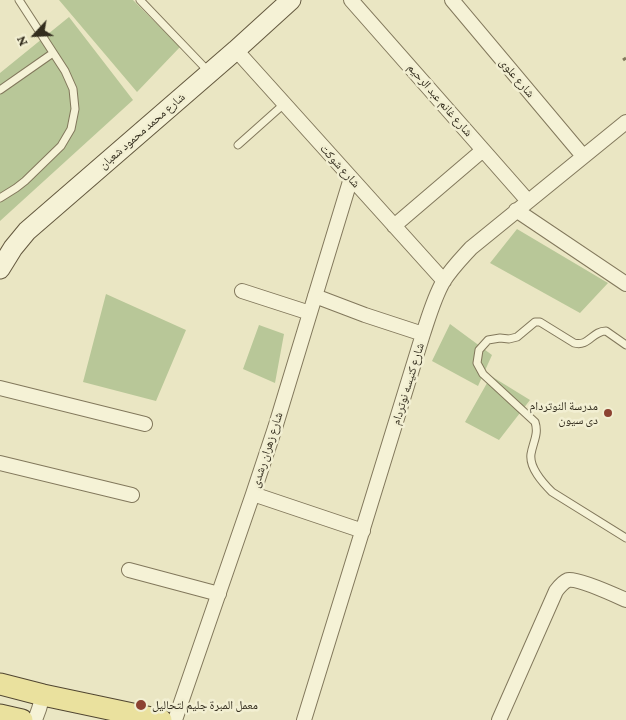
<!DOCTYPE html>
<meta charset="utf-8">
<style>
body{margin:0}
#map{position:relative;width:626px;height:720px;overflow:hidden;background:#eae6c3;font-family:"Crimson Pro",serif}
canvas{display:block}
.north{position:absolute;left:10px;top:10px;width:50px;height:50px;-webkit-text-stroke:4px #f2efd2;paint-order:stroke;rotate:245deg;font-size:14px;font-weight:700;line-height:20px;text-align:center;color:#332d1e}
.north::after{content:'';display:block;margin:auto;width:18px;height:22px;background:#332d1e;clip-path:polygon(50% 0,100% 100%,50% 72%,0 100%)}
</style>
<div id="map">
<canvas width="626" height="720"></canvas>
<div class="north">N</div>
</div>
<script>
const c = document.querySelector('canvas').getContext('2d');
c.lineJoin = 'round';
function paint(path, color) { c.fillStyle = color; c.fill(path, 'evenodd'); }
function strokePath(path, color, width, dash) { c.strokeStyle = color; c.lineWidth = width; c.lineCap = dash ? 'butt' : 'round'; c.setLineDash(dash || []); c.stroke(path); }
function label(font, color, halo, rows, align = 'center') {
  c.font = font + ' "Crimson Pro","Noto Naskh Arabic",serif'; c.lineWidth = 5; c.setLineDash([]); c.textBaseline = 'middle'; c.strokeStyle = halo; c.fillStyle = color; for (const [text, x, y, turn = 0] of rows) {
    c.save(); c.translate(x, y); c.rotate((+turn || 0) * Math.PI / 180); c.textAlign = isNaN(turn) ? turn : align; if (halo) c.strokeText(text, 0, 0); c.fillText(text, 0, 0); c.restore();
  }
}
paint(new Path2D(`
 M59 0H133L180 47 137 92Z
 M69 17 133 100 0 221V73Z
 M517 229 608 283 580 313 490 263Z
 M106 294 186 330 156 401 83 382Z
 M450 324 492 355 478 386 432 361Z
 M259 325 284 334 275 383 243 369Z
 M491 376 530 400 499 440 465 422Z`), '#b8c798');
const lane = new Path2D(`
 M140 0 209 72
 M0 90 53 53
 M238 145 284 104
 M0 198 16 188 25 181 61 146 71 129 75 109 73 89 65 71 19 0
 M626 345 606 331C592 331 589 347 574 343L540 322H535L517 337 509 339 500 338 488 340 479 350 477 363 483 374 535 422C539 434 533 442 531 454 529 468 543 483 552 492L626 538`);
const street = new Path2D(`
 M351 0 528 201
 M452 0 583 156
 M236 50 444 281
 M516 210 626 284
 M394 226 483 150
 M242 291 310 313
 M315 296 365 315 423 334
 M0 388 145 424
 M0 463 132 495
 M253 494 363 531
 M129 570 219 594
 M35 720 39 709 43 695
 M175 720 253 494 275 428 351 178
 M304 720 423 334C429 316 434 298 443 282 451 269 461 259 471 248L626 122
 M499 720 556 591C559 587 563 582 568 580 578 578 615 595 626 600`);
const secondary = new Path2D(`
 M0 269 13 248 27 231 236 50 291 0`);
const primary = new Path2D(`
 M0 684 43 695 161 720
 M0 715 22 720`);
strokePath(lane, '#82785c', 9);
strokePath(street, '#82785c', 16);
strokePath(secondary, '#64593f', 21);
strokePath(primary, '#504530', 23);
strokePath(new Path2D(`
 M623 60 626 58`), '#82785c', 3, [4, 2.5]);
strokePath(lane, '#f5f2d6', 7);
strokePath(street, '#f5f2d6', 14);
strokePath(secondary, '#f5f2d6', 19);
strokePath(primary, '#eae19e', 21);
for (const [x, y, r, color] of [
 [608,413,5,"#8c4231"],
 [141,705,6,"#8c4231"]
]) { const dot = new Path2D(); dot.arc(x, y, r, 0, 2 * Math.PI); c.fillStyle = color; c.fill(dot); strokePath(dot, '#f2efd2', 2); }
label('12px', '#332d1e', '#f2efd2', [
 ["شارع علوى",517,78,50],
 ["شارع غانم عبد الرحيم",440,100,49],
 ["شارع محمد محمود شعبان",142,131,-41],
 ["شارع شوكت",340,166,48],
 ["شارع كنيسه نوتردام",408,384,-73],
 ["شارع زهران رشدى",267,450,-72]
]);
label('12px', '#332d1e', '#f2efd2', [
 ["مدرسة النوتردام",598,406],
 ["دى سيون",598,420],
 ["معمل المبرة جليم لتحاليل",152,705,"left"]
], 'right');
</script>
